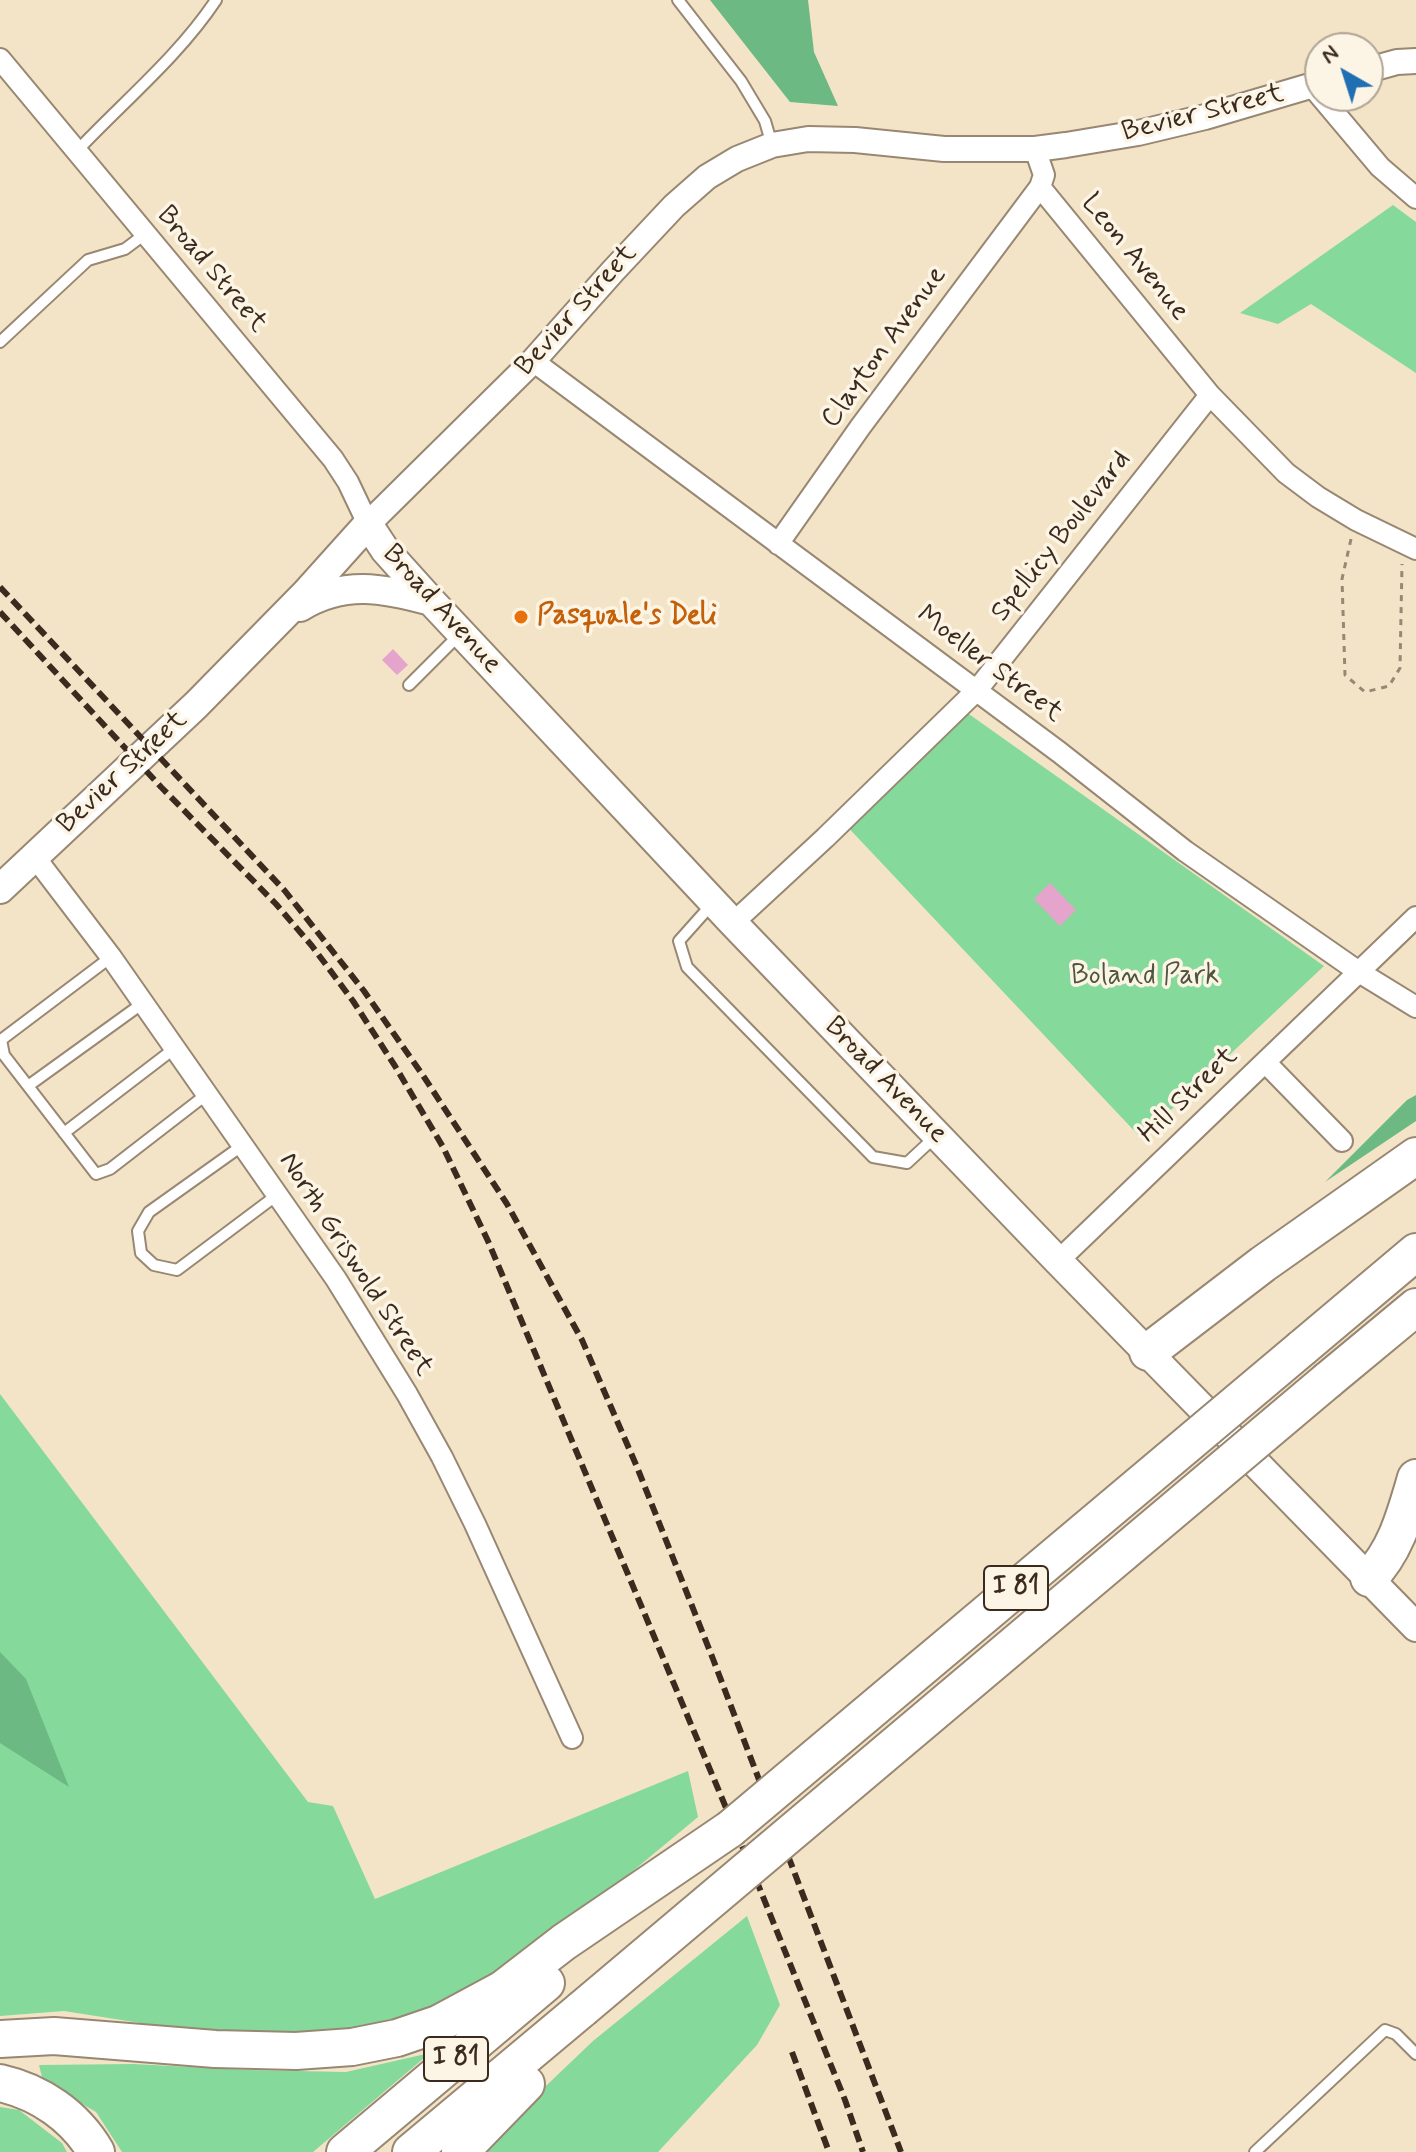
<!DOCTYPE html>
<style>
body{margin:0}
#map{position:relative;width:1416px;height:2152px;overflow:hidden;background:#f4e4c7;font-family:Mynerve,sans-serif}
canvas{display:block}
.north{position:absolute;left:1304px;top:32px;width:80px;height:80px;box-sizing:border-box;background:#fcf5e5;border:2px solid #afa495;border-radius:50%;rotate:321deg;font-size:22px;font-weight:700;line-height:32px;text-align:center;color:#3b2a1e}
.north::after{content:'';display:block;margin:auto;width:28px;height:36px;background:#1f6fb2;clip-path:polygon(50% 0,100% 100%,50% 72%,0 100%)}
</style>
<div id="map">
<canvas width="1416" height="2152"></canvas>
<div class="north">N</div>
</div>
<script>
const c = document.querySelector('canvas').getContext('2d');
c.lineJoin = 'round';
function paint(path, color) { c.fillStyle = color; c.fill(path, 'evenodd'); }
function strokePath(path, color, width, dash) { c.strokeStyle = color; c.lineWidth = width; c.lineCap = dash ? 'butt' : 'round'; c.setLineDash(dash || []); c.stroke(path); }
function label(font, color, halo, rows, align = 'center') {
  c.font = font + ' Mynerve,sans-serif'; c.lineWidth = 7; c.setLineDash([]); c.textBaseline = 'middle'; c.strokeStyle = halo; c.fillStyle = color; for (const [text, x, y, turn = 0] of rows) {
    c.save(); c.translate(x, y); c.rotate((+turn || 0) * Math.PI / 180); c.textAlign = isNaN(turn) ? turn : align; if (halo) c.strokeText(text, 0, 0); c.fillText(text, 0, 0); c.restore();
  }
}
paint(new Path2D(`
 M1393 205 1416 222V373L1311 304 1278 324 1240 313Z
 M959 707 1324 966 1141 1138 842 821Z
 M0 1394 308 1802 333 1806 375 1899 688 1771 698 1817 510 1973 356 2037 172 2028 64 2011 0 2016Z
 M747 1916 780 2005 757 2045 658 2152H486L527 2104 593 2041Z
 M430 2053 313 2152H122L96 2112 43 2081 39 2065 133 2064 249 2070 346 2072Z
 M0 2107 19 2110 62 2143 67 2152H0Z`), '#85d99b');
paint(new Path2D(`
 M710 0H808L814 52 838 106 790 102Z
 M1416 1095V1121L1325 1182 1407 1100Z
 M0 1652 26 1679 69 1787 0 1743Z`), '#6cb983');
paint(new Path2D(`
 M393 649 408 665 397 675 382 660Z
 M1050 883 1076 910 1060 926 1034 899Z`), '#e5a4cc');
const service = new Path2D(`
 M678 0 741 81 765 121 772 145
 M76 152C123 102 178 57 216 0
 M0 342 88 260 125 249 145 234
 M409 685 459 635
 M712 904 679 941 687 967 873 1157 907 1163 936 1136
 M111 957 1 1040 4 1055 96 1174 110 1169 207 1094
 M28 1086 143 1003
 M64 1133 175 1048
 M243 1145 149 1212 138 1231 141 1253 154 1265 177 1270 277 1195
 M1255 2152 1385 2030 1396 2034 1416 2054`);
const minor = new Path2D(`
 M0 59 333 459 348 482 368 524
 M1311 85 1380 167 1416 198
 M1040 187 1210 395 1286 473 1318 497 1356 520 1416 549
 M533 361 1059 752 1185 851 1359 972 1416 1007
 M778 544 861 426 1040 187 1044 175 1035 149
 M34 856 111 957 336 1279 407 1394 442 1457 475 1524 572 1738
 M733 923 825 838 977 690 1210 395
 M1265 1062 1342 1141
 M1058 1261 1416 917`);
const tertiary = new Path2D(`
 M1368 70 1397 62 1416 61
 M368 524 533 361 613 271 674 206 707 177 737 159 772 145 808 139 855 140 944 149H1035L1066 145 1138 133 1205 117 1320 83`);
const secondary = new Path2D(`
 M300 607C344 580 383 588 431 601
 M0 889 196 705 306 593 368 524 385 550 431 601 733 923 1058 1261 1416 1627`);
const motorway = new Path2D(`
 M1302 1348 1416 1252
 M1148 1352 1263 1264 1416 1156
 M1328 1380 1416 1307
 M1369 1578C1396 1551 1405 1515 1416 1478
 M0 2039 54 2036 215 2049 296 2051 352 2047 397 2038 438 2024 503 1989 564 1942 730 1829
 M0 2083C40 2092 75 2116 96 2152
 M345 2152 546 1983
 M411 2152 582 2009
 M460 2152 526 2084`);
strokePath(service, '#988772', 14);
strokePath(minor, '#988772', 24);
strokePath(tertiary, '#988772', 28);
strokePath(secondary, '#988772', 32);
strokePath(motorway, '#988772', 40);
strokePath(new Path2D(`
 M1351 539 1342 579 1345 675 1365 692 1389 686 1400 668 1402 564`), '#988772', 3, [6, 6]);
strokePath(service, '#fff', 10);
strokePath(minor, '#fff', 20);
strokePath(tertiary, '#fff', 24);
strokePath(secondary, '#fff', 28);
strokePath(motorway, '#fff', 36);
strokePath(new Path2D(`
 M0 587 285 891 364 991 422 1074 507 1204 582 1340 637 1467 713 1659 901 2152
 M0 612 161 787 276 904 312 946 353 1001 395 1066 443 1147 488 1241 753 1872 845 2100 863 2152
 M792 2052 829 2152`), '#3b2a1e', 6, [12, 6]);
const motorwayBridge = new Path2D(`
 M730 1829 1302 1348
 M582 2009 1328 1380`);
strokePath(motorwayBridge, '#988772', 40, []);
strokePath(motorwayBridge, '#fff', 36);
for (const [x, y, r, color] of [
 [521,617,8,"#e8710a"]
]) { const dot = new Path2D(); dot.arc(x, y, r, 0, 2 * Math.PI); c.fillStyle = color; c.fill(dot); strokePath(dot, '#fcf5e5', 3); }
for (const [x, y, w] of [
 [1016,1588,64],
 [456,2059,64]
]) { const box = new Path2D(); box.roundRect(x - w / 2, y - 22, w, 44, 6); c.fillStyle = '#fcf5e5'; c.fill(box); strokePath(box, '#3b2a1e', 2); }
label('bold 26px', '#3b2a1e', null, [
 ["I 81",1016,1588],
 ["I 81",456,2059]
]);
label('28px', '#3b2a1e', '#fcf5e5', [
 ["Bevier Street",1203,114,-14],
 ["Leon Avenue",1134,258,51],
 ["Broad Street",211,270,50],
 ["Bevier Street",577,311,-48],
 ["Clayton Avenue",885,348,-54],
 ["Spellicy Boulevard",1062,537,-52],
 ["Broad Avenue",441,610,48],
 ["Moeller Street",989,665,37],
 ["Bevier Street",123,773,-43],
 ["Broad Avenue",885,1081,46],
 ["Hill Street",1189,1096,-44],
 ["North Griswold Street",355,1265,57]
]);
label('bold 28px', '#c56008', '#fcf5e5', [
 ["Pasquale's Deli",537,617]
], 'left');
label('28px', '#4e563d', '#fcf5e5', [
 ["Boland Park",1145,977]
]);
</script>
